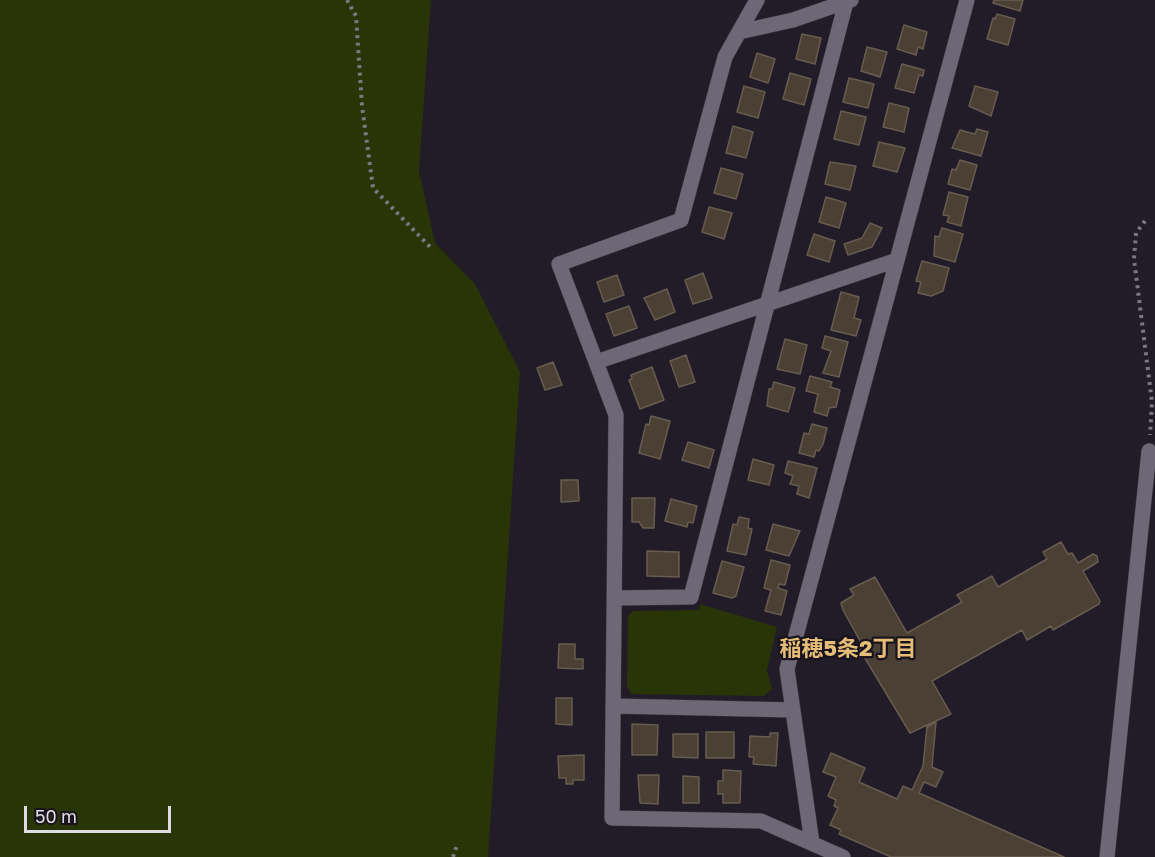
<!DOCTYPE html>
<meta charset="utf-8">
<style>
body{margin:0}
#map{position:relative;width:1155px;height:857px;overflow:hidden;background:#211c28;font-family:"Golos Text",sans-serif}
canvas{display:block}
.scale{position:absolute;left:24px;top:806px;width:147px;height:27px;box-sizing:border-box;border:3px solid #dedbe3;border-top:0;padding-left:8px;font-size:18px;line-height:21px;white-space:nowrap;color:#dedbe3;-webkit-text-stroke:4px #18131e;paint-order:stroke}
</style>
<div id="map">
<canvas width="1155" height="857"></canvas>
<div class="scale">50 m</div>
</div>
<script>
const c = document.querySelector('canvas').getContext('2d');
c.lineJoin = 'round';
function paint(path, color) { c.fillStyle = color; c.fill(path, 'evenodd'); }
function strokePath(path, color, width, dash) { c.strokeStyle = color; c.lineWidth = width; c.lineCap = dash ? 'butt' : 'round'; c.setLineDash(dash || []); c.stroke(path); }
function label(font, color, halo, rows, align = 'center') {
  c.font = font + ' "Golos Text","Noto Sans JP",sans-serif'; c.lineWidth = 4.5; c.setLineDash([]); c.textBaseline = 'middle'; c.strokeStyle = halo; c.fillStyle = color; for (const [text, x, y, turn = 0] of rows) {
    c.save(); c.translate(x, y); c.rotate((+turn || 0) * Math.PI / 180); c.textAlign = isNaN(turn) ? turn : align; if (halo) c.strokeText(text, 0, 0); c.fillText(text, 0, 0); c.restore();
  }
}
paint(new Path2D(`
 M0 0H431L419 171 435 243 475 284 520 372 488 857H0Z
 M700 604 777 627 767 670 772 689 764 696 631 694 627 686 628 616 633 611 699 610Z`), '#293506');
const building = new Path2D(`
 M994 0H1023L1020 11 993 3Z
 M997 14 1015 19 1008 45 987 39 993 18 995 19Z
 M904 25 927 32 923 49 918 47 916 55 897 49Z
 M802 34 821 38 815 64 796 59Z
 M867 47 887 52 880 77 861 71Z
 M757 53 775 59 768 83 750 77Z
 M902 64 924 70 923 76 919 75 914 93 895 88Z
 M790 73 811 79 804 105 783 99Z
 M849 78 874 84 868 108 843 102Z
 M744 86 765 92 758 118 737 112Z
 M975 86 998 92 991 116 969 106Z
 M889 103 909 108 904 132 883 127Z
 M841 111 866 117 859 145 834 139Z
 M733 126 753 132 746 158 726 153Z
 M977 129 988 132 981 156 952 148 960 130 975 134Z
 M879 142 905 148 897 172 873 166Z
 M960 160 977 165 970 190 948 184 952 169 956 170Z
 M830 162 856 166 850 190 825 184Z
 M721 168 743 174 736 199 714 193Z
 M949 192 968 197 961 226 947 222 949 216 943 215Z
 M826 197 846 203 839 228 819 222Z
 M709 207 732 213 724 239 702 232Z
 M870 223 882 228 872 247 848 255 844 244 862 238Z
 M942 228 963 234 955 262 934 256 935 236 939 237Z
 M814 234 835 241 829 262 807 255Z
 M922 261 949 268 943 291 931 296 918 293 921 282 916 281Z
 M703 273 712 298 693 304 685 280Z
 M617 275 624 295 604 302 597 282Z
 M667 289 675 312 655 320 644 298Z
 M841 292 859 297 854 318 861 320 856 336 831 330Z
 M629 306 637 328 614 336 606 314Z
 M825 336 848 342 839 377 823 373 831 351 822 348Z
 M785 339 807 345 800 374 777 369Z
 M686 355 695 382 679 387 670 361Z
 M553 362 562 385 545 390 537 368Z
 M652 367 664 400 640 409 629 380 632 379 631 375Z
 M810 376 832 382 830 387 840 390 836 407 829 408 827 416 814 412 818 394 806 391Z
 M774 382 795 388 788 412 767 406 769 389H772Z
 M651 416 670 421 660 459 639 453 646 424 649 425Z
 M812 424 827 428 823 444 819 451 816 450 814 457 799 453 804 433 809 434Z
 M688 442 714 450 709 468 682 460Z
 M753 459 774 465 769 485 748 480Z
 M788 461 817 468 809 498 797 494 799 486 790 484 793 476 785 473Z
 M561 480H578L579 501 561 502Z
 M632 498H655L654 528H643L639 522H632Z
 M671 499 697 506 693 523 688 522 687 527 665 521Z
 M739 517 749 519 748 528 752 529 746 555 727 551 733 524 737 525Z
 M773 524 800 531 789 556 766 550Z
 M1061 542 1068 554 1072 553 1078 563 1093 554 1097 556 1098 562 1083 571 1100 601 1099 604 1053 630 1051 626 1027 640 1022 630 932 681 951 714 910 733 860 650 864 648 843 610 841 603 854 595 850 589 875 577 907 633 962 602 957 595 992 576 998 587 1047 559 1043 552Z
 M647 551 679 552V577L647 576Z
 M771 560 790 565 785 585 779 584 778 588 787 591 781 615 765 611 771 590 764 588Z
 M722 561 744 567 736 596 732 598 713 593Z
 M559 644H575V659H583V669L558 668Z
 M556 698H572V725L556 724Z
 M936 722 932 767 943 772 936 787 924 782 919 793 1064 857H891L839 834 841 830 830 825 838 808 834 806 836 800 828 796 836 777 823 772 831 753 865 768 859 782 897 799 903 786 912 790 923 766 927 727Z
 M632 724 658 725 657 755H632Z
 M706 732H734V758H706Z
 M770 733H778L776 766 753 764 754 757H749L750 736 770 737Z
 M673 734H698V758L673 757Z
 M584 755V780H573V784H566V778H559L558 756Z
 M723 770 741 771 740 803H723V794H718V781H723Z
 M638 775H659L658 804 640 803Z
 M683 776 699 777V803H683Z`);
paint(building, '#4a4034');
strokePath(building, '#675c50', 1.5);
const minor = new Path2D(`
 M757 0 725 57 681 220 559 264 616 415 612 818 761 821 843 857
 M739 32 793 20 851 0
 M596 362 897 260
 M614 598 691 597 846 2
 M613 706 793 710
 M812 843 787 669 967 0
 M1107 857 1149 451`);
strokePath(minor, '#3e3943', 16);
strokePath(new Path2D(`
 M347 0 356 16 362 106 373 188 433 250
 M1145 221 1136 233 1134 259 1152 402 1150 435
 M453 857 457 845`), '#7c7882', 4, [3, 4.5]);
strokePath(minor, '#6d6776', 15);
label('bold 22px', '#e5bd76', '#18131e', [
 ["稲穂5条2丁目",848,649]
]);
</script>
